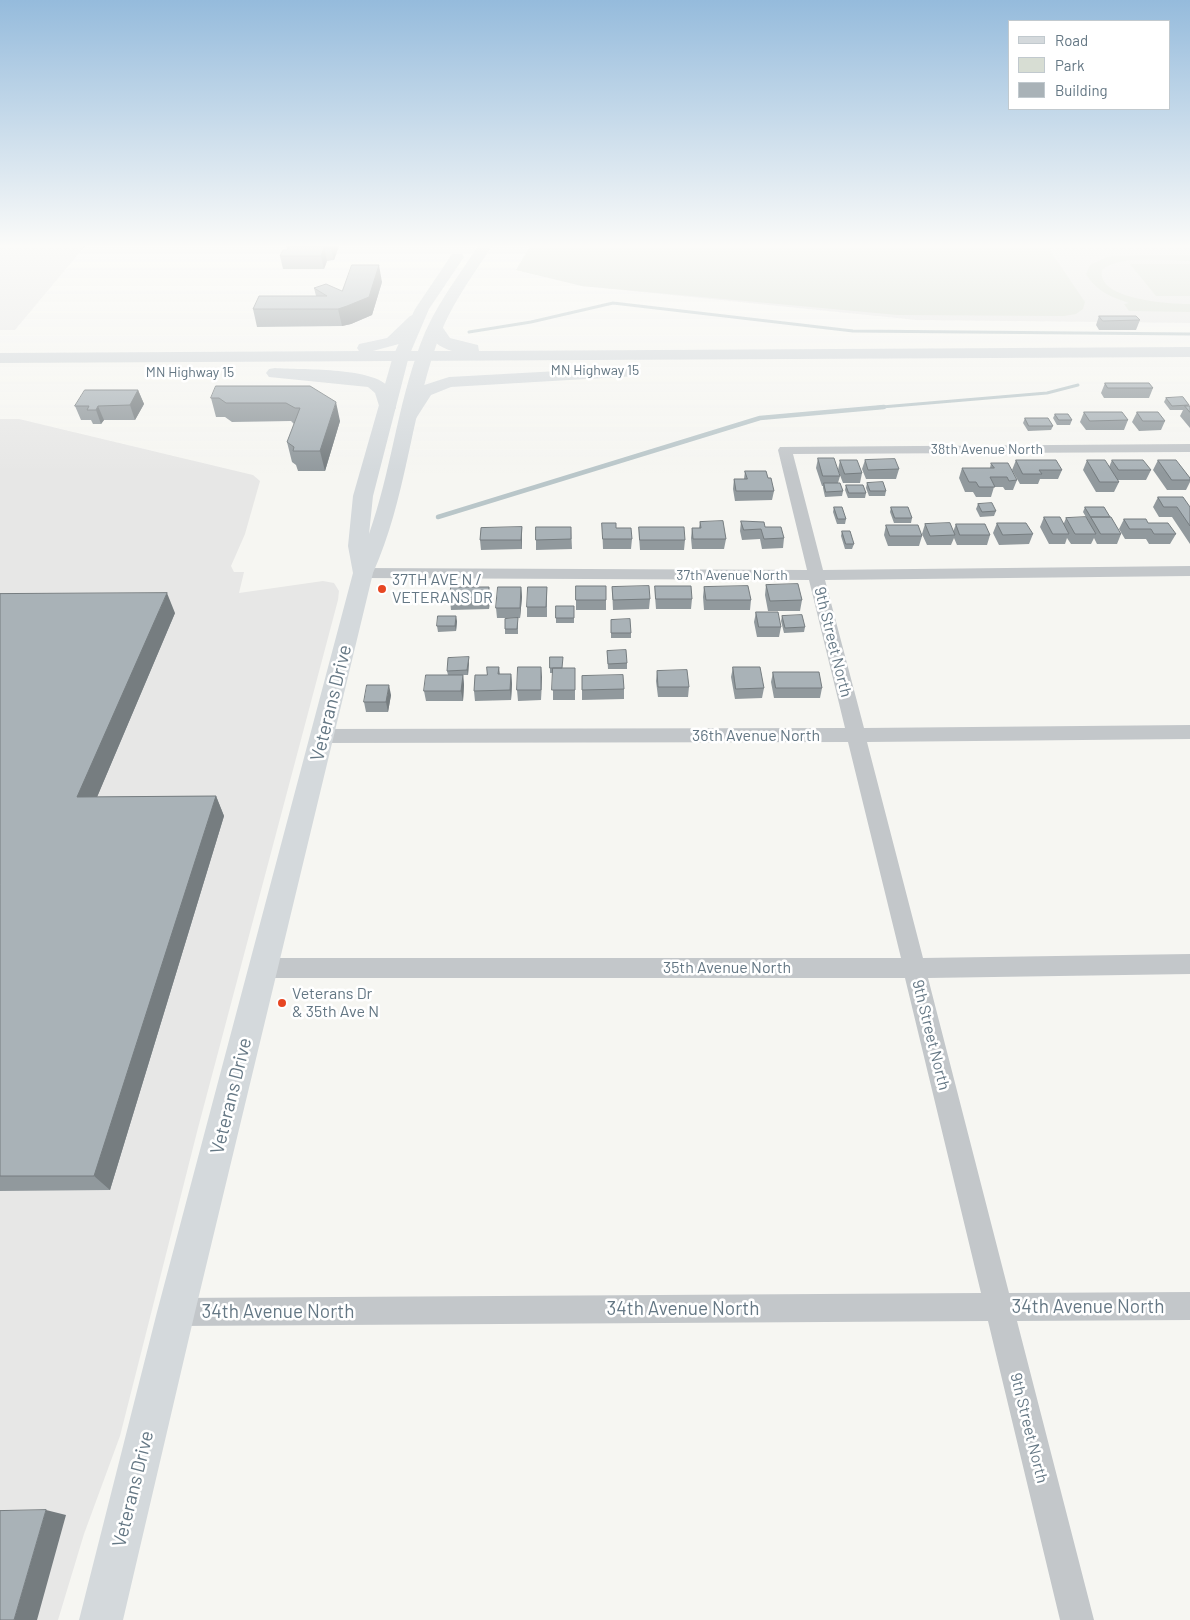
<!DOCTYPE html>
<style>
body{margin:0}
#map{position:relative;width:1190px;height:1620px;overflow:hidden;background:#f6f6f2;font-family:Barlow,sans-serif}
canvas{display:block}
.legend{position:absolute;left:1008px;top:20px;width:162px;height:90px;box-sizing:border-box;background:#fff;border:1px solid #c1c9ce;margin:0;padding:6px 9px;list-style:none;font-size:15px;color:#647784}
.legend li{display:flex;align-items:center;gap:10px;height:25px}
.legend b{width:25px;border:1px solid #c1c9ce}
</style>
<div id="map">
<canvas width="1190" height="1620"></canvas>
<ul class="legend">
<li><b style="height:6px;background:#d4d9dc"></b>Road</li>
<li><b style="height:14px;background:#d7ddd3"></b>Park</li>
<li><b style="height:14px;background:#a9b2b7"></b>Building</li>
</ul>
</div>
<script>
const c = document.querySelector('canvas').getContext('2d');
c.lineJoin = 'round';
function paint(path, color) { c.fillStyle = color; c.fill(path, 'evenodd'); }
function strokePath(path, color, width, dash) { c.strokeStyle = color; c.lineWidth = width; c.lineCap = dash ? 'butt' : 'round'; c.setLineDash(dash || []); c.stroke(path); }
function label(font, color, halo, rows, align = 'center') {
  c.font = font + ' Barlow,sans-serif'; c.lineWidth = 5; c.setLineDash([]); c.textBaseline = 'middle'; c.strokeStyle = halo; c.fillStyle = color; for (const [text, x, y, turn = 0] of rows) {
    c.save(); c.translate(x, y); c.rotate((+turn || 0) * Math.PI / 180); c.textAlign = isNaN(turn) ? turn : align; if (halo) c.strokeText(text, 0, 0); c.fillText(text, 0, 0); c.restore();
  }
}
paint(new Path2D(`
 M0 246H85L15 330H0Z
 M530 246H1190V323L916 320 582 286 516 270Z
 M0 419H19L253 475 260 481 245 534 231 566 234 572H244L239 593 323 581 334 583 339 591 338 600 198 1128 120 1436 84 1534 58 1620H0Z`), '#e7e7e6');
paint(new Path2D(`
 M531 246H1047L1085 302 1083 309 1076 314 1064 316 898 315 582 286 516 270Z
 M1136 255H1190V261C1167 261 1120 254 1102 270 1096 300 1171 304 1190 304V312L1129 311 1124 304 1129 303C1111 297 1096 291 1086 274L1090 265 1107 257Z
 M1130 264H1190V296H1156Z`), '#d7ddd3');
strokePath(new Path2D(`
 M469 332 531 322 613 303 853 331 1190 334
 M870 408 1047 393 1078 385`), '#b9c6c9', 3);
strokePath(new Path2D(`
 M438 517 760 418 884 407`), '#b9c6c9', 4.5);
paint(new Path2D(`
 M1190 444V452L793 454 823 570 1190 566V576L825 580 864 728 1190 725V739L867 742 923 958 1190 954V974L928 978 1009 1293 1190 1292V1320L1017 1321 1094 1620H1060L988 1321 176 1326 166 1322 162 1312 166 1302 176 1298 981 1293 905 978H263L255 975 252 968 255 961 263 958H901L848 742 322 743 315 741 313 736 315 731 322 729 845 728 809 580 363 578 355 573 363 568 807 570 778 450 780 447Z`), '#c3c7ca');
paint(new Path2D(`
 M478 246H492C471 278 448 309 436 346 410 421 406 500 373 573L195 1312 123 1620H79L157 1312 353 573 348 546 353 496 393 356 415 309 452 254H462L464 257 429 309 409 356 373 496 369 534C391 472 397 407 420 345 433 309 457 278 478 246Z`), '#d4d9dc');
paint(new Path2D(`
 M416 314 424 319 399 344 373 351H452C439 347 431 341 427 328L435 323 441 325 450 338 478 345 479 351 1190 347V357L0 363V353L359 351 357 348 359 344 387 338 410 316Z
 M631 367 637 368 640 372 637 376 451 387 431 395 415 420H403L400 416 418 387 449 377Z
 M275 368C302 370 369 367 388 386 394 392 394 401 396 408L393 412H381L375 393 368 387 269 377 266 373 269 369Z`), '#d4d9dc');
paint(new Path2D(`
 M286 246H339L334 260 327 261 324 269H283L280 256 287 250Z
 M382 282 372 315 351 324 342 326 257 327 253 309 316 296 314 288 342 291Z
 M1099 316 1140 320 1136 330H1099L1096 325Z
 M1105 383 1153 388 1149 398H1104L1101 393Z
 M310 386 340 421 325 471H298L296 465 292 462 287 442 294 424 291 421 232 422 225 417H216L211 398Z
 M138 390 144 404 135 420H104L101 424H93L91 420H81L75 406Z
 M1166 398 1190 406V428L1180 416 1183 410H1170L1164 402Z
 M1084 412 1128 420 1124 430H1086L1080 422Z
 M1137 412 1165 421 1161 430 1139 431 1132 422Z
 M1055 414 1072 420 1070 425H1057L1053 418Z
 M1025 418 1053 426 1051 430 1028 431 1023 423Z
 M818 458 840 476 838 483 843 491 842 496 825 497 823 488V486H822L816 468Z
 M840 460 862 473 860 483H843L838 470Z
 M865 460 899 469 896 479H866L862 469Z
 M1016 460 1062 470 1058 479H1040L1038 484H1020L1012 470Z
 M1087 460 1109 467 1112 460 1151 470 1146 480H1117L1119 482 1114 492H1096L1083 470Z
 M1158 460 1190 478V482L1186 490H1167L1153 470Z
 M991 463 1017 480 1013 490H1005L1003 487H994L991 497H976L973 492H965L959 478 962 468H990Z
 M745 471 768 478 774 491 772 500 735 501 733 489 734 479H744Z
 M867 483 886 491 885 496H869L866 488Z
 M846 485 866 493 865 498H848L845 490Z
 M1158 497 1190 507V544L1172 517H1159L1153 507Z
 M978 504 996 511 994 516 980 517 976 509Z
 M834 507 846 519 845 524H837L833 512Z
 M891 507 912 518 911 523H894L890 512Z
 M1085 507 1121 534 1117 544H1097L1094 538 1091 544H1071L1067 538 1065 544H1049L1040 527 1044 517 1064 523 1066 518 1089 522 1083 512Z
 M1124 519 1148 523 1176 534 1170 544H1149L1146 539H1125L1119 529Z
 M741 521 765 527 784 538 783 548 762 549 760 539 742 540 740 531Z
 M700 522 726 539 724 549H692L691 538 692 528H699Z
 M602 523 616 528 632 539 631 549H603Z
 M997 523 1033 534 1029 544 999 545 993 533Z
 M925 524 953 532 956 524 990 535 987 545H957L954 538 951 545H927L922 534Z
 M886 525 922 536 919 546H888L884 535Z
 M522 527V549L481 550 480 540Z
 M571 527 572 549 536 550V540Z
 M639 527 685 540 684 550H640L639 537Z
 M842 531 854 544 852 549H845L841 536Z
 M766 585 802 600 800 611H768L765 595Z
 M576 586 606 600V610H576Z
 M655 586 692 599 691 609H656L655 596Z
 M489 587 490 597 489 609 451 610 450 600Z
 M521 587 522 597 520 618H497L496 608Z
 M547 587V617H527V607Z
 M612 587 650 599 649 609 613 610Z
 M704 587 751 600 750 610H704L703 597Z
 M0 594 175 613 97 797 216 796 224 816 110 1190 0 1191Z
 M556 606H574V623H556Z
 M756 612 781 627 779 637H757L754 622Z
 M782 616 805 627 804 632 784 633 781 621Z
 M611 620 631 633V638H611Z
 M457 621 456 631 438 632 437 626Z
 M518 624V634H505V629Z
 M607 651 627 663V669H608Z
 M469 662 468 675H463L464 685 463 701H426L424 691 448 675 447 671Z
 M499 667 500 674H511L512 684 511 700 475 701 474 691 487 675Z
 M541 667V700L518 701 517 690Z
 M733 667 764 688 762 698 735 699 731 677Z
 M550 668H575V700H553V673H550Z
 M657 671 689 687 688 697H658L656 681Z
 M773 672 822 688 820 698H774L771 682Z
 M582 676 624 689V699L582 700Z
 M391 695 388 712H366L364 702Z`), '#91999d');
paint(new Path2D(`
 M332 246H339L334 260 331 248Z
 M324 248 327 261 324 269 321 256Z
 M379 265 382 282 372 315 351 324 342 326 338 309Z
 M138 390 144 404 135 420 130 405Z
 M336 402 340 421 325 471 320 451Z
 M98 406 104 420 101 424 96 410Z
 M522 527V549L521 540Z
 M489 587 490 597 489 609 488 599Z
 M521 587 522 597 520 618V608Z
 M167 593 175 613 89 816 77 797Z
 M456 616 457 621 456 631 455 626Z
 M469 657V662L468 675 467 670Z
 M541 667 542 677 541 700Z
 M511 674 512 684 511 700 510 690Z
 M463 675 464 685 463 701 461 691Z
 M389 685 391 695 388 712 386 702Z
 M216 796 224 816 110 1190 94 1176Z
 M46 1510 66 1515 37 1620H14Z`), '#767d80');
const building = new Path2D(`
 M289 246H332L331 248H324L321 256H280L283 250H287Z
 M352 265H379L369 297 347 306 338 309H253L259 296H327L314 288 326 284 342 291Z
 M1099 316H1136L1140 320 1103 321Z
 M1105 383H1149L1153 388H1108Z
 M216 386H310L336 402 320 451H293L294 447 287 442 300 408H295L286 403H226L219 398H211Z
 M85 390H138L130 405 98 406 96 410H87L89 406H75Z
 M1183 397 1189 405 1172 406 1166 398Z
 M1185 406H1190V412Z
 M1084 412H1122L1128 420 1090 421Z
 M1137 412H1158L1165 421H1143Z
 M1055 414H1068L1072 420H1059Z
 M1025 418H1048L1053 426H1029Z
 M818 458H834L840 476H823Z
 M895 459 899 469 868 470 865 460Z
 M840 460H857L862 473 845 474Z
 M1016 460H1056L1062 470H1039L1042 474H1023Z
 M1087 460H1105L1119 482H1100Z
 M1112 460H1143L1151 470H1119Z
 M1158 460H1176L1190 478V480H1172Z
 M991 463H1008L1017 480 1009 481 1007 477H990L995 487H979L976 482H969L962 468H994Z
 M745 471H766L768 478H771L774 491H736L734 479H747Z
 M883 482 886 491H870L867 483Z
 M824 483H840L843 491 826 492Z
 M846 485H863L866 493H849Z
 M1158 497H1183L1190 507V526L1177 507H1164Z
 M992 503 996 511 982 512 978 504Z
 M834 507H842L846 519H838Z
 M891 507H908L912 518H895Z
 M1085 507H1104L1110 517H1091Z
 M1044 517H1060L1069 534H1053Z
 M1086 517 1096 534H1075L1066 518Z
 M1091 517H1111L1121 534H1101Z
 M1124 519H1146L1148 523H1168L1176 534H1154L1151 529H1130Z
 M723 521 726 539H693L692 528H701L700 522Z
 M741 521 764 522 765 527H781L784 538 764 539 761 529 744 530Z
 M602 523H616V528H631L632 539H603Z
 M950 523 955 535 930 536 925 524Z
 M997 523H1026L1033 534 1003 535Z
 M956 524H985L990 535H960Z
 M886 525H918L922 536H890Z
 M522 527 521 540H480L481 528Z
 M536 527H571V539L536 540Z
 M639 527H684L685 540H640Z
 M842 531H850L854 544H846Z
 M798 584 802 600 770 601 766 585Z
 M576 586H606V600H576Z
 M649 586 650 599 613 600 612 587Z
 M655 586H691L692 599H656Z
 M748 586 751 600H706L704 587Z
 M451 587H489L488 599 450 600Z
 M498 587H521L520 608H496Z
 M528 587H547L546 607H527Z
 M167 593 77 797 216 796 94 1176H0V594Z
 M556 606H574V618H556Z
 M756 612H778L781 627H759Z
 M802 615 805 627 785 628 782 616Z
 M438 616H456L455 626H437Z
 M518 618 517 629H505V619Z
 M630 619 631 633H611V620Z
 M626 650 627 663 608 664 607 651Z
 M469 657 467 670 447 671 448 658Z
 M550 657H563L562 668H550Z
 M487 667H499L498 674H511L510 690 474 691 475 675H487Z
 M518 667H541V690H517Z
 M733 667H760L764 688 736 689Z
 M553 668H575V690H552Z
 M687 670 689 687H658L657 671Z
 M773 672H819L822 688H776Z
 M426 675H463L461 691H424Z
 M623 675 624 689 582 690V676Z
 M367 685H389L386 702H364Z
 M46 1510 14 1620H0V1511Z`);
paint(building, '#a9b2b7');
strokePath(building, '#767d80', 1);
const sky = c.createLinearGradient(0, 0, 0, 473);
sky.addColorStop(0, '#95bbdc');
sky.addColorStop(0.52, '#fbfbf9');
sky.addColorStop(1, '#fbfbf900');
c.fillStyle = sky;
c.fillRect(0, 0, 1190, 473);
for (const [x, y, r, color] of [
 [382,589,5,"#e74622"],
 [282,1003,5,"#e74622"]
]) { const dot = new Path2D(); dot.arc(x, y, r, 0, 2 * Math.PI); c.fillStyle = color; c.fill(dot); strokePath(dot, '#fff', 2); }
label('14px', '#647784', '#fff', [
 ["MN Highway 15",595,370],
 ["MN Highway 15",190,372],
 ["38th Avenue North",987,449],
 ["37th Avenue North",732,575]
]);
label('16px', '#647784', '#fff', [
 ["37TH AVE N /",392,580],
 ["VETERANS DR",392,598],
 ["Veterans Dr",292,994],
 ["& 35th Ave N",292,1012]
], 'left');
label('16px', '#647784', '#fff', [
 ["9th Street North",833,642,76],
 ["36th Avenue North",756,736],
 ["35th Avenue North",727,968],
 ["9th Street North",931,1035,76],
 ["9th Street North",1029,1428,76]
]);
label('19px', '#647784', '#fff', [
 ["Veterans Drive",331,703,-76],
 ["Veterans Drive",231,1096,-76],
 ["34th Avenue North",1088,1307],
 ["34th Avenue North",683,1309],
 ["34th Avenue North",278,1312],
 ["Veterans Drive",133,1489,-76]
]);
</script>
